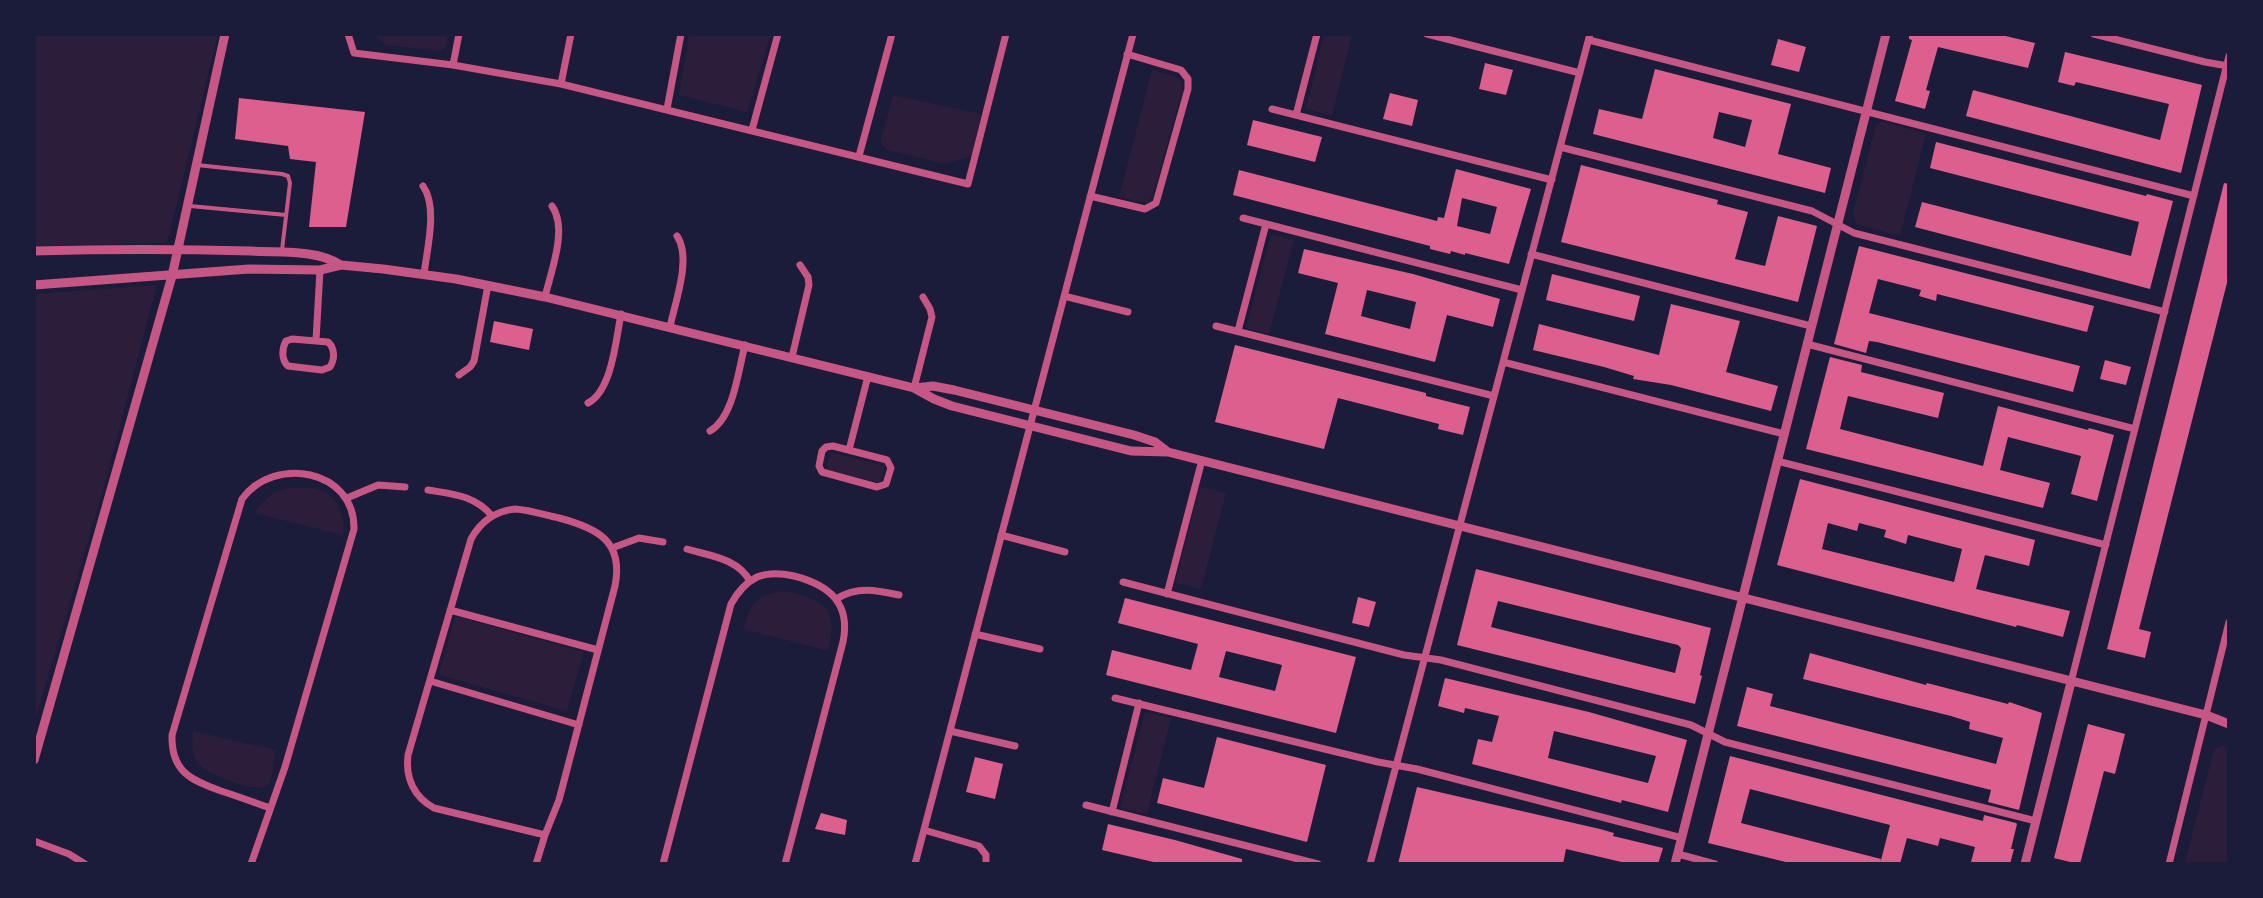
<!DOCTYPE html>
<style>
body{margin:0}
#map{position:relative;width:2263px;height:898px;overflow:hidden;background:#1b1b3a;font-family:"Titillium Web",sans-serif}
canvas{display:block}
.frame{position:absolute;inset:0;border:36px solid #1b1b3a;pointer-events:none}
</style>
<div id="map">
<canvas width="2263" height="898"></canvas>
<div class="frame"></div>
</div>
<script>
const c = document.querySelector('canvas').getContext('2d');
c.lineJoin = 'round';
function paint(path, color) { c.fillStyle = color; c.fill(path, 'evenodd'); }
function strokePath(path, color, width, dash) { c.strokeStyle = color; c.lineWidth = width; c.lineCap = dash ? 'butt' : 'round'; c.setLineDash(dash || []); c.stroke(path); }
paint(new Path2D(`
 M34 34H218L168 240 164 243 34 246Z
 M373 34H448L446 46 441 51 386 45Z
 M689 34H771L747 112 679 95Z
 M1324 34H1352L1332 116 1306 109Z
 M1152 70 1175 76 1182 82V91L1153 195 1147 203 1119 197Z
 M893 95 981 114 972 156 944 164 887 150 882 146 881 140Z
 M1882 121 1926 134 1900 236 1856 224 1853 214 1876 125Z
 M1271 234 1294 240 1269 334 1246 328Z
 M157 285 106 479 34 725V294Z
 M830 452 885 466 880 483 826 470Z
 M1200 487 1226 493 1201 589 1175 583Z
 M290 488C299 488 309 487 317 489 338 494 346 516 343 535L254 513C264 499 272 491 290 488Z
 M782 591C823 598 840 607 828 651L744 629C749 604 757 595 782 591Z
 M455 616 584 652 567 711 439 675Z
 M1145 712 1171 718 1147 814 1120 808Z
 M193 731 276 750C274 760 274 780 266 786 255 794 203 773 197 762 191 752 192 742 193 731Z
 M2224 745 2229 753V864H2187L2185 862 2214 749Z`), '#2a1e3b');
paint(new Path2D(`
 M1909 34H1997L2035 43 2028 68 1938 47 1926 90 1930 91 1925 109 1895 101 1912 40 1909 39Z
 M1778 39 1806 47 1799 72 1771 65Z
 M2065 52 2202 85 2181 173 1966 116 1973 90 2160 140 2169 104 2076 82 2074 86 2058 82Z
 M1485 63 1513 70 1506 95 1479 89Z
 M1655 69 1791 104 1778 154 1831 168 1825 193 1593 134 1599 109 1642 119ZM1719 112 1752 120 1745 147 1713 138Z
 M1390 93 1418 100 1412 126 1383 119Z
 M239 98 365 112 346 227H309L316 162 290 159 288 146 235 139Z
 M1253 120 1322 137 1315 162 1247 145Z
 M1936 142 2146 196 2147 194 2173 201 2150 289 1915 227 1922 202 2131 256 2139 222 1930 168Z
 M1581 165 1718 200 1717 204 1748 212 1735 259 1765 266 1778 216 1817 226 1798 302 1561 242Z
 M1456 169 1531 189 1509 264 1465 253V255L1451 251 1450 254 1430 249V246L1233 195 1239 170 1437 221 1438 217 1444 218ZM1462 198 1497 207 1490 234 1457 226Z
 M2224 183 2229 184V275L2139 629 2151 632 2145 658 2107 649Z
 M1859 246 2094 306 2087 332 1937 294 1936 301 1919 296 1921 290 1878 279 1869 313 2080 366 2073 392 1877 342 1869 341 1866 353 1834 344Z
 M1304 249 1413 274 1500 299 1493 327 1447 315 1435 362 1325 334 1338 283 1298 273ZM1367 290 1416 302 1410 329 1361 316Z
 M1552 274 1640 296 1634 321 1546 300Z
 M1671 304 1740 321 1726 372 1778 386 1771 411 1671 385 1633 379 1634 376 1604 367 1533 350 1539 324 1659 355Z
 M494 321 533 329 529 350 490 342Z
 M1235 345 1426 393V396L1470 407 1463 435 1438 429 1439 424 1338 398 1324 449 1215 422Z
 M1830 357 1862 365 1861 372 1944 393 1938 418 1848 396 1840 429 1983 466 1998 406 2088 430 2089 428 2114 435 2097 501 2071 494 2081 456 2008 437 2000 470 2050 483 2043 508 1806 449Z
 M2105 360 2131 367 2126 385 2100 379Z
 M1800 479 2035 540 2029 566 1985 555 1976 589 2070 611 2063 637 2017 625 2016 627 1777 565ZM1828 523 1857 531 1859 523 1886 530 1884 537 1906 544 1908 535 1962 549 1954 582 1822 549Z
 M1476 569 1711 628 1700 675 1702 676 1695 704 1457 645ZM1498 601 1678 645 1681 648 1675 673 1491 627Z
 M1358 597 1376 602 1369 627 1352 623Z
 M1125 598 1356 657 1336 733 1106 675 1112 650 1191 670 1198 644 1118 623ZM1226 651 1282 665 1275 691 1219 677Z
 M1810 653 1926 685 1927 683 2008 704 2009 702 2042 713 2019 810 1988 802 1991 790 1737 726 1747 687 1773 694 1770 706 1996 764 2003 738 1969 729 1970 722 1951 716 1803 679Z
 M1445 678 1589 712 1687 740 1668 812 1622 800 1621 803 1472 764 1478 739 1492 742 1499 716 1465 708 1464 713 1438 706ZM1554 731 1656 756 1648 783 1548 758Z
 M2088 724 2125 734 2115 774 2104 771 2080 864H2078L2054 858Z
 M1217 737 1326 765 1307 842 1157 803 1163 778 1204 788Z
 M1730 756 1983 821 1984 815 2016 823 2017 824 2011 849H2014L2010 864H1980L1971 862 1975 847 1940 838 1938 846 1907 838 1900 864H1880L1890 825 1750 789 1741 823 1881 859 1880 864H1794L1708 843Z
 M975 757 1003 764 995 799 966 792Z
 M1417 787 1600 829 1614 833 1613 836 1663 848 1658 864H1630L1566 849 1563 864H1398Z
 M821 813 847 820 845 835 815 829Z
 M1108 824 1175 840 1242 859V864H1162L1102 850Z`), '#dd5f8e');
strokePath(new Path2D(`
 M197 165 282 174 288 176 290 183 282 250
 M190 206 286 215`), '#c65784', 4);
strokePath(new Path2D(`
 M348 34 354 53 453 65 561 84 968 184 1006 34
 M1427 34 1580 73
 M2094 34 2205 62 2228 66
 M1589 40 2194 196
 M453 65 459 34
 M561 84 571 34
 M667 109 681 34
 M1272 109 1552 180
 M1296 115 1317 34
 M752 130 778 34
 M1560 147 1812 211 1854 233 2165 312
 M859 156 892 34
 M423 186C438 207 427 249 424 274
 M1090 196 1145 209 1156 203 1188 89V79L1181 70 1127 54
 M1243 218 1522 290
 M1531 254 1811 326
 M1064 296 1128 312
 M545 297C551 271 568 229 552 206
 M1216 326 1494 396
 M670 327C675 302 692 258 677 236
 M1238 331 1266 224
 M292 339 328 342C335 348 335 359 330 367L322 370 288 366C281 360 282 348 286 341Z
 M316 340 320 270
 M1807 344 2135 429
 M792 357 809 285 808 277 800 265
 M1503 362 1784 434
 M459 375 470 367 474 361 488 285
 M914 388 932 317 930 309 923 297
 M588 403C612 391 616 339 621 314
 M710 431C734 417 738 371 745 345
 M833 446 887 460 891 468 886 484 877 487 822 472 819 466 822 451 826 447Z
 M849 450 868 376
 M1777 461 2106 545
 M428 490C452 494 475 495 492 516
 M347 498 378 485 405 487
 M1001 535 1065 552
 M612 548 639 538 663 542
 M687 549C710 556 737 558 750 581
 M1123 582 1404 655 1441 660 1691 725 1725 742 2036 821
 M1167 594 1202 460
 M836 599C857 586 876 590 899 595
 M450 610 598 650
 M975 634 1040 649
 M430 681 579 725
 M2071 682 2229 56
 M1115 698 1378 762 1417 769 1682 838
 M950 731 1015 746
 M1086 805 1318 864
 M1112 812 1139 703
 M924 830 979 846 986 855V864
 M34 841 69 854 85 864
 M1678 854 1715 864
 M251 864 285 767 354 529C355 469 274 455 242 499L172 735C171 771 190 780 221 791 237 796 253 802 270 808
 M536 864 545 835 559 800 615 586C624 541 597 528 559 518 545 515 530 510 515 509 495 511 481 521 471 539L408 755C405 778 414 797 434 808L545 835
 M663 864 731 604C737 593 745 583 757 577 769 572 781 573 794 576 829 585 851 603 843 642L785 864
 M915 864 1133 34
 M1370 864 1590 34
 M2169 864 2229 622`), '#c65784', 7);
strokePath(new Path2D(`
 M34 251C106 249 178 249 251 251 280 253 316 249 341 265
 M34 285 249 269 320 270 341 265 383 269 456 279 545 297 914 388 933 386 954 390 1134 435 1155 442 1168 452
 M914 388 934 399 952 406 1131 451 1168 452 2206 715 2229 724
 M34 760 172 276 225 34
 M1675 864 1886 34
 M2025 864 2071 682`), '#c65784', 9);
</script>
